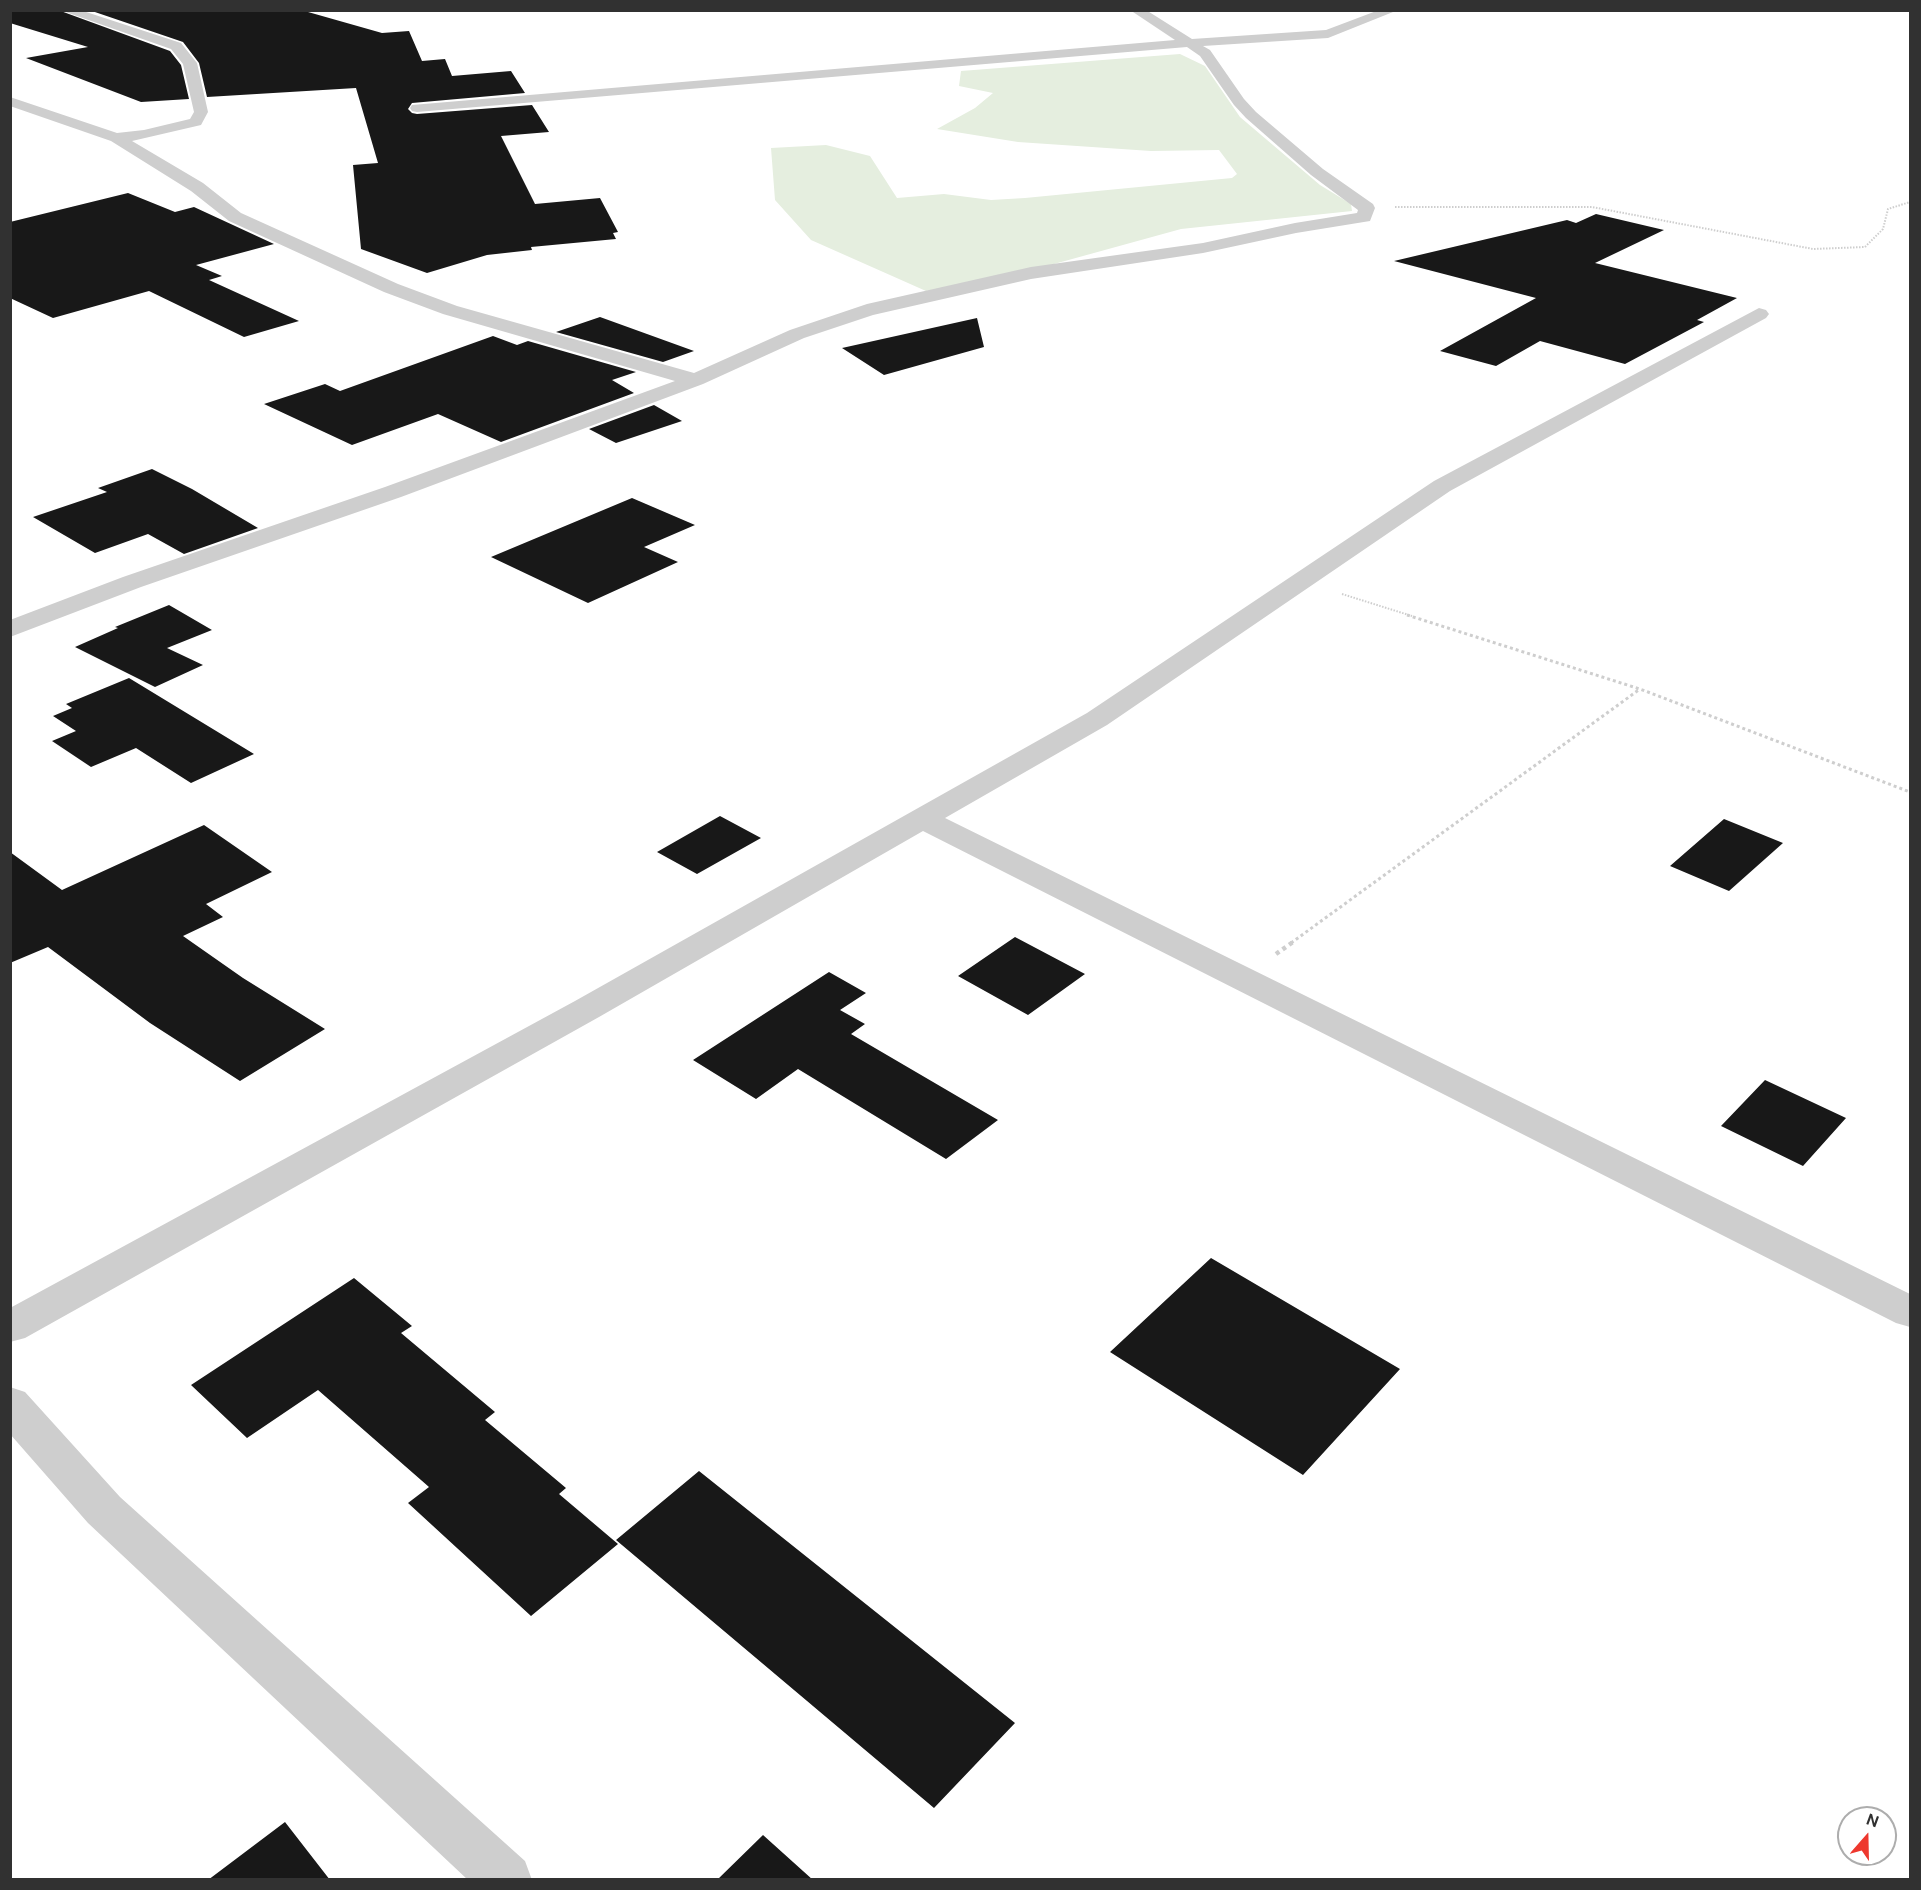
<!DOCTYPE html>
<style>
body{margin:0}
#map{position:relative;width:1921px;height:1890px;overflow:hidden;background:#fff;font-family:"DM Sans",sans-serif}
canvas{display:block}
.frame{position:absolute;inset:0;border:12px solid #313131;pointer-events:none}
.north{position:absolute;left:1837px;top:1806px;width:60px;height:60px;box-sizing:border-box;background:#fff;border:2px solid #adadad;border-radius:50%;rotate:20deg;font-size:16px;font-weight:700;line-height:24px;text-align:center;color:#313131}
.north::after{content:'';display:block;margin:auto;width:21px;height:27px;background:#ee382e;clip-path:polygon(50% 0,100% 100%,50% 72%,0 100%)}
</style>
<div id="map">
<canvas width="1921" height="1890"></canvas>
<div class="frame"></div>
<div class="north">N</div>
</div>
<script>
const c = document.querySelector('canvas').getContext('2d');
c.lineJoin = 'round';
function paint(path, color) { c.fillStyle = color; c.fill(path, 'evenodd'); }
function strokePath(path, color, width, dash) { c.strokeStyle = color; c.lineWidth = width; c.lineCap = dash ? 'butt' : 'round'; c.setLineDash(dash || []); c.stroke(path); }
paint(new Path2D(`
 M1180 54 1205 66 1240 117 1320 185 1351 204 1352 211 1181 229 1025 272 926 291 811 240 775 200 771 148 826 145 870 156 897 198 944 194 991 200 1025 198 1232 178 1237 174 1219 150 1151 151 1018 142 937 129 975 108 993 93 959 86 961 71Z`), '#e5eedf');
paint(new Path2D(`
 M10 10H58L170 51 181 65 189 99 141 102 26 58 88 47 10 23Z
 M89 10H301L382 33 409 31 422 61 445 59 452 76 511 71 525 93 412 103 408 109 412 113 417 114 532 105 549 132 501 136 535 204 600 198 618 232 613 233 616 239 531 247 532 250 487 255 427 273 361 249 353 165 378 163 356 88 207 97 199 63 183 42Z
 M128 193 175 212 194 207 274 244 196 265 222 276 209 280 299 321 244 337 149 291 53 318 10 298V222Z
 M1596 214 1664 230 1595 263 1737 298 1697 320 1704 322 1625 364 1540 341 1496 366 1440 351 1536 298 1394 261 1567 220 1576 223Z
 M600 317 694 351 663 362 556 332Z
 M977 318 984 347 884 375 842 348Z
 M493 336 517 345 528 341 636 372 612 380 634 393 501 442 438 414 352 445 264 404 325 384 340 391Z
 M654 405 682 421 616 443 589 429Z
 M152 469 192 489 258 528 184 554 148 534 95 553 33 517 107 492 98 488Z
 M632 498 695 525 644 547 678 562 588 603 491 557Z
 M169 605 212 630 167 648 203 665 155 687 75 647 118 628 115 627Z
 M129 678 254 754 191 783 136 748 91 767 52 741 76 731 53 716 72 708 66 704Z
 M720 816 761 838 697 874 657 852Z
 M1724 819 1783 843 1729 891 1670 866Z
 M204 825 272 872 206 904 223 917 183 936 243 978 325 1029 240 1081 150 1023 48 947 10 963V852L62 890Z
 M1015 937 1085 974 1028 1015 958 976Z
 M829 972 866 993 840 1010 865 1024 851 1034 998 1120 946 1159 798 1069 756 1099 693 1060Z
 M1765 1080 1846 1118 1803 1166 1721 1126Z
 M1211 1258 1400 1369 1303 1475 1110 1352Z
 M354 1278 412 1326 401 1333 495 1412 485 1420 566 1488 559 1494 618 1544 531 1616 408 1503 429 1487 318 1390 247 1438 191 1385Z
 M699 1471 1015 1723 934 1808 616 1540Z
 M285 1822 330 1880H208Z
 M763 1835 813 1880H717Z`), '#181818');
strokePath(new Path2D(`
 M1395 207H1592L1813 249 1865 247 1883 229 1888 209 1910 202
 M1342 594 1412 616`), '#cecece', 2, [1.5, 1.5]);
strokePath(new Path2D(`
 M1407 615 1640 689 1910 792
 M1291 943 1640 689`), '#cecece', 3, [3, 3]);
strokePath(new Path2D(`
 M1276 954 1293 942`), '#cecece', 4.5, [4, 4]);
paint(new Path2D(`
 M60 10H80L181 43 197 63 208 112 201 125 132 141 203 183 241 213 398 284 457 306 694 373 790 330 867 304 1031 267 1203 243 1295 223 1357 213 1358 210 1311 175 1246 118 1234 105 1200 56 1187 47 417 112 412 111 410 108 412 105 1175 40 1130 10H1146L1192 39 1326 30 1379 10H1398L1328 38 1203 46 1210 50 1244 99 1256 112 1323 169 1373 204 1375 208 1370 221 1296 233 1203 253 1031 279 873 315 804 338 703 384 401 497 141 587 10 637V620L123 577 385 487 675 381 443 314 384 292 229 221 191 191 111 141 10 106V97L117 133 144 130 190 119 194 112 183 64 171 49Z
 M1759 308 1766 310 1769 314 1766 318 1450 491 1107 725 945 818 1910 1294V1327L1896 1323 923 831 599 1017 25 1338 10 1342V1308L575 1001 1087 713 1434 481Z
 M10 1387 25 1392 120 1497 525 1861 532 1880H468L88 1523 10 1434Z`), '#cecece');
</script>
